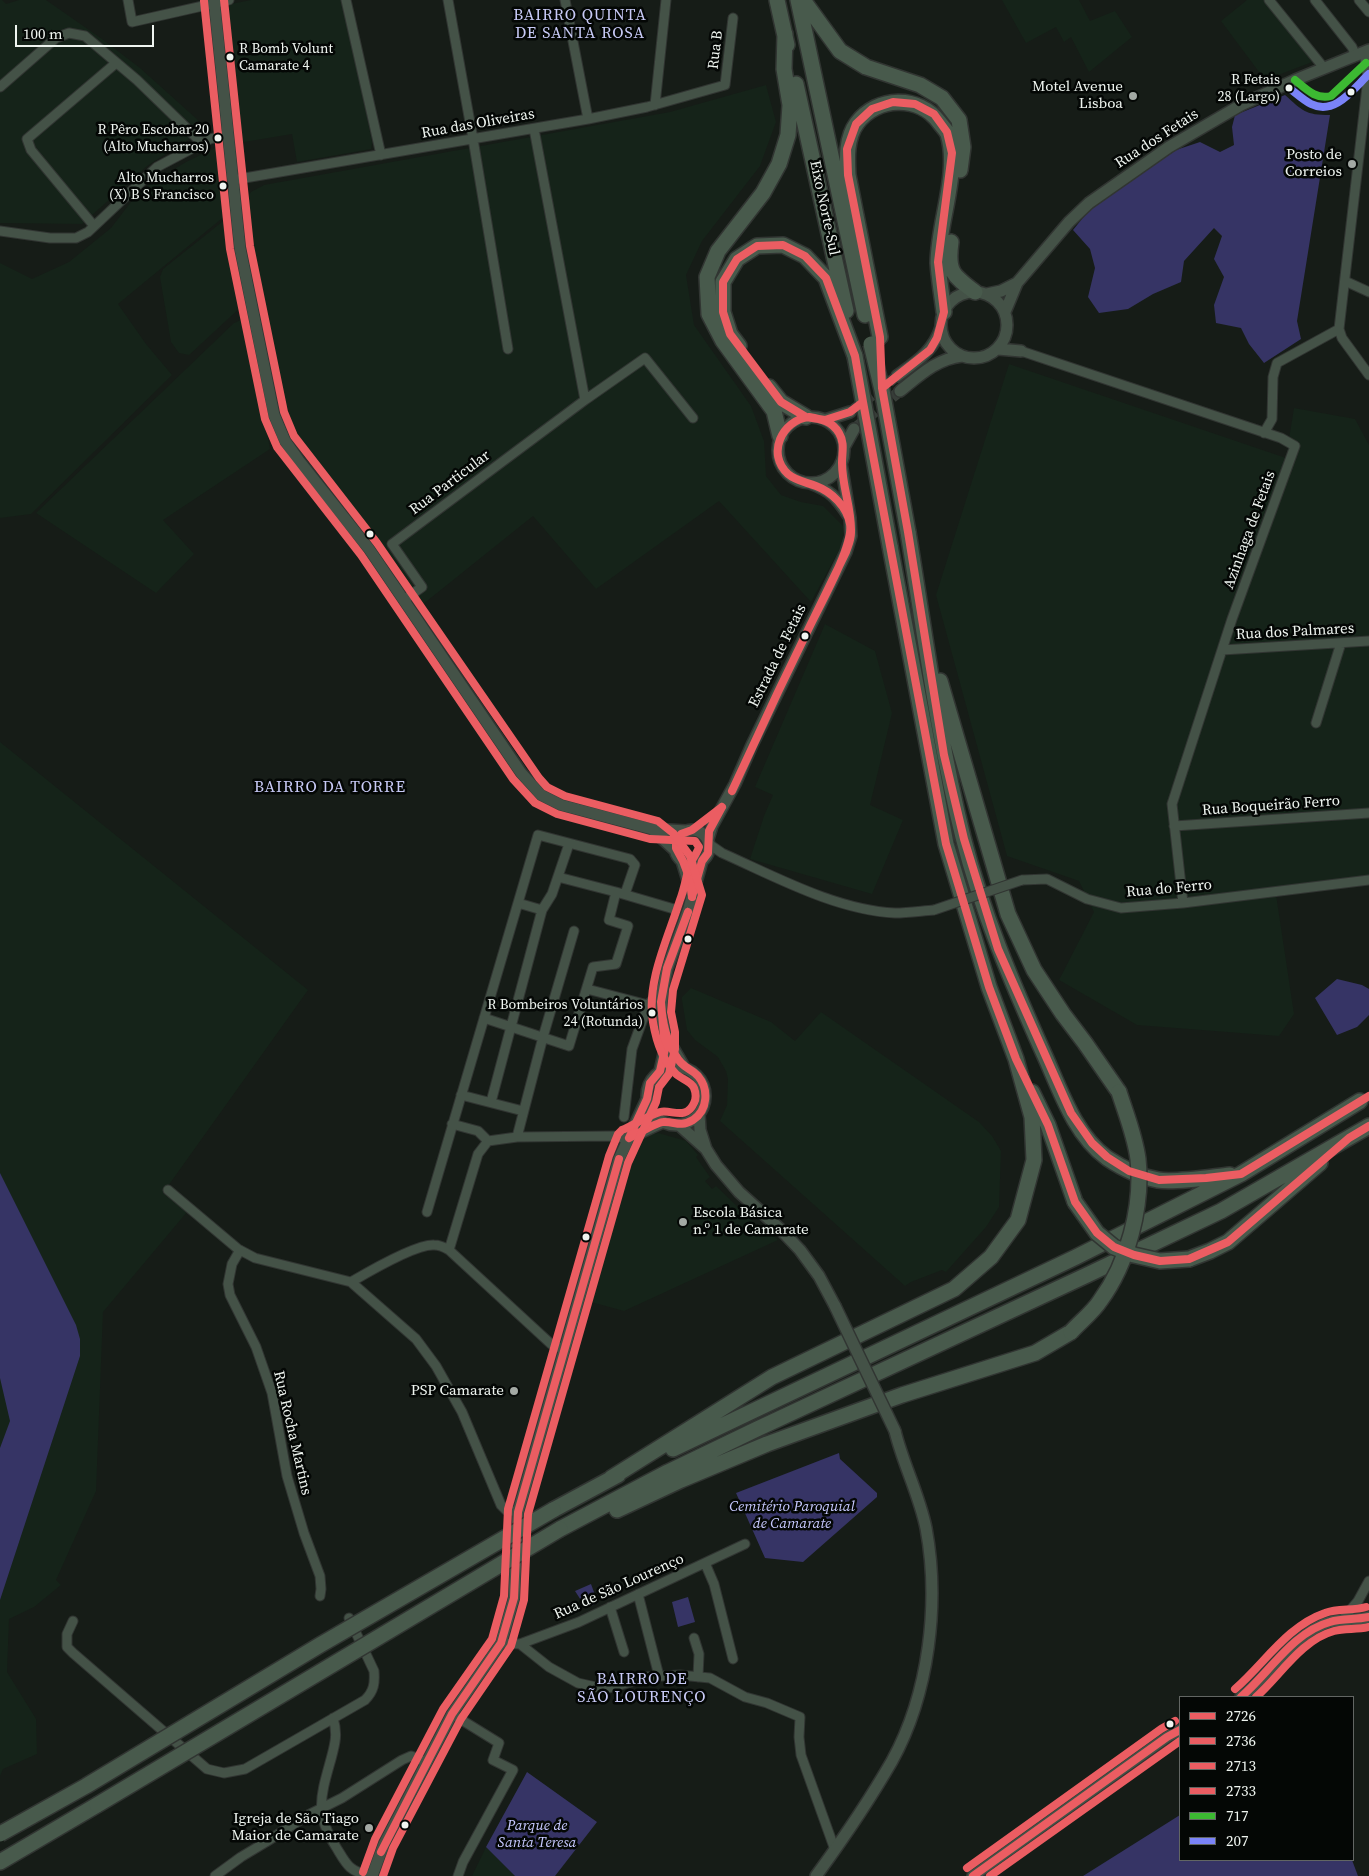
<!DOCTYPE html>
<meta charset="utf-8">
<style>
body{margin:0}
#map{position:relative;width:1369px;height:1876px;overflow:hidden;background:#161c17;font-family:"Source Serif 4",serif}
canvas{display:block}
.legend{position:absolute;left:1179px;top:1696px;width:175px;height:165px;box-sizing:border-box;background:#040705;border:1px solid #626663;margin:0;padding:6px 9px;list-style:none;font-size:15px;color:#eff5f0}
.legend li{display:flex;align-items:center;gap:10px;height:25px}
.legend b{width:25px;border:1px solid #626663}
.scale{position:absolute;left:15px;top:25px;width:139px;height:22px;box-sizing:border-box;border:2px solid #eff5f0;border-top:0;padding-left:6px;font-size:15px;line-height:18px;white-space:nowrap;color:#eff5f0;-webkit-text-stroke:4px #040705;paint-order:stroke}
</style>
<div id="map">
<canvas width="1369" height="1876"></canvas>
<ul class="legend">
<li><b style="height:6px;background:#eb5d62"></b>2726</li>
<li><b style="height:6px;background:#eb5d62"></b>2736</li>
<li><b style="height:6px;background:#eb5d62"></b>2713</li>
<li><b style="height:6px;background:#eb5d62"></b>2733</li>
<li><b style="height:6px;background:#3cb932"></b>717</li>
<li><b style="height:6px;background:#7a83f8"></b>207</li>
</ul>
<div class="scale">100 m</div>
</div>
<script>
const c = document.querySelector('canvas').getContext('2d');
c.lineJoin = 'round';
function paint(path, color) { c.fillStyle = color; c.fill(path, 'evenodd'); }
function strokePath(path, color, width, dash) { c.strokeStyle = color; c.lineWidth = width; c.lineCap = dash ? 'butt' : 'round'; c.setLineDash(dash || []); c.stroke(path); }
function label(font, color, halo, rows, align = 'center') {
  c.font = font + ' "Source Serif 4",serif'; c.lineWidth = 5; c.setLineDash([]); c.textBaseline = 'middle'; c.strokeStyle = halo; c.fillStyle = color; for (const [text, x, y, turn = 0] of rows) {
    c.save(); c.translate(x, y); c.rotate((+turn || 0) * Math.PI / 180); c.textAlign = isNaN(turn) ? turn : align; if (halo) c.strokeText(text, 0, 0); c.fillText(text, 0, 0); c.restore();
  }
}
paint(new Path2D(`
 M0 0H2L6 4 19 0H46L102 39 140 68 209 130 190 138 147 166 82 224 0 223Z
 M251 0H344L372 142 371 149 297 162 292 134 238 143 231 60 224 14 226 9 231 4Z
 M1002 0H1079L1090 21 1115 11 1132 37 1089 72 1071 37 1064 42 1056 27 1026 43Z
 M1247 0H1265L1315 61 1265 80 1221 21Z
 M766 85 776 122 760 166 702 241 686 275 694 325 751 406 764 441 766 476 781 495 801 502 823 506 844 527 843 543 811 602 719 501 596 589 533 516 422 605 300 455 287 406H282L265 325 243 205 247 198 251 192 264 185 670 112Z
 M215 148 220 149 226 215 118 304 146 344 172 375 31 514 0 518V263L32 279 69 262 111 228 131 202 150 184 186 162Z
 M227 218 242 306 189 355 179 353 171 342 160 277 163 269Z
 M246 318 270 449 163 520 194 554 156 593 36 513 234 323Z
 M1009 364 1286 458 1294 408 1355 419 1369 445V882L1275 888 1294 1014 1279 1036 1137 1025 1059 980 1094 912 1079 881 1007 856 936 595Z
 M825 624 875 651 892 713 870 805 903 820 872 894 750 859 764 816 773 795 755 787Z
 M0 742 308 990 163 1193 187 1212 103 1312 96 1491 56 1580 61 1585 34 1607 9 1619 7 1672 36 1719 37 1754 3 1769 0 1776Z
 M691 988 771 1022 795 1041 821 1012 979 1122 992 1136 1001 1151 999 1207 986 1227 946 1272 942 1270 911 1282 905 1286 720 1121 727 1105 728 1079 726 1071 718 1057 695 1040 687 1030 682 1000V997Z
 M658 1133 686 1141 698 1155 696 1157 710 1177 705 1181 712 1189 716 1186 763 1231 766 1229 778 1240 624 1311 591 1302 626 1178 625 1170 627 1163 635 1146 642 1138 648 1135Z
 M486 1847 515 1876H472Z`), '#152319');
paint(new Path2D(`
 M1285 95C1303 111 1305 115 1330 115L1297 321 1301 339 1264 363 1249 344 1241 328 1216 323 1214 305 1224 277 1214 259 1222 236 1214 228 1184 261 1181 282 1153 294 1128 309 1099 313 1088 297 1095 268 1090 249 1073 230 1095 203 1176 150 1200 142 1220 152 1234 145 1232 127 1235 115Z
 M1337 979 1362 985 1369 989V1015L1357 1027 1337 1035 1315 998Z
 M0 1173 76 1325 80 1339V1356L0 1600V1448L10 1421 0 1378Z
 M839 1453 840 1459 877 1493V1497L803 1562 765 1558 736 1493Z
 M591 1584 598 1603 586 1608 575 1591Z
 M688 1597 695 1622 678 1627 672 1602Z
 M527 1772 597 1822 555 1876H515L486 1847Z
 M1180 1815V1860H1352L1358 1876H1083Z`), '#363465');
strokePath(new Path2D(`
 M850 412 897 376
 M854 429 900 391`), '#373d38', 11, [11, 5.5]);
const minor = new Path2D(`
 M128 0 132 22 229 0
 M346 0 381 155
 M448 0 473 139 508 349
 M565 0 588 119
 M1269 0 1324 68
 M1315 0 1352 47 1356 56
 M1359 0 1369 12
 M1364 52 1368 78 1339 329 1342 338 1369 375
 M0 87 56 38 69 33 85 36 137 80 202 143
 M655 105 666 0
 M534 129 585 400
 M233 180 588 119 647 107 725 85 733 18
 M94 226 31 150 27 139 116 63
 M0 231 50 238H76L88 232 157 167 210 139 228 134
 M1345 281 1369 292
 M1021 351 1281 438 1295 446 1232 619 1172 804 1183 903
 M1264 433 1272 419 1273 377 1277 363 1339 329
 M404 600 422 587 392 544 585 400 645 358 693 418
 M1222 650 1369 641
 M1316 723 1341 643
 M1174 826 1369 813
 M709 844 722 853C776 877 836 910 895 913 908 913 921 911 934 910
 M558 877 616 892 674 909
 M1022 880 1047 879 1087 899 1121 908 1183 903 1369 880
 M518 903 542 910
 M587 989 648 1005
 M484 1018 569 1046 593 967 616 964 628 926 609 920 616 892
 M461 1095 523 1111
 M491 1102 542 910 552 894 569 844
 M624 1117 632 1049 648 1005 663 988
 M452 1124 478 1131 488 1141
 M517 1137 543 1037 574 931
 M168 1190 238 1249 255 1258 351 1282 416 1339 436 1366 462 1412 501 1505 506 1510 518 1512
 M427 1212 538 835 630 859 635 865 625 894
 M240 1250 232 1264 228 1284 230 1295 256 1347 272 1393 287 1476 304 1533 320 1576 321 1589 320 1596
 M449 1250 478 1154 488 1141 517 1137 613 1136 627 1139
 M351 1282C368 1272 416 1244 434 1245 440 1245 444 1247 449 1250L551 1344 563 1349
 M705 1563 714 1584 733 1659
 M638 1594 659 1676
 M610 1607 624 1652
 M1342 1620 1358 1601 1369 1581
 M73 1621 67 1634V1647L73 1653 207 1769 224 1773 245 1769 365 1700C374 1691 375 1683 374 1671L349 1618
 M694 1638 699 1654 698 1677
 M501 1643 520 1644 579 1622 745 1544
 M520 1644 549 1667 578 1683 605 1689 631 1682 644 1677 680 1675 710 1678 745 1697 767 1703 800 1717 799 1737 801 1755 835 1850
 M452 1714 499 1743 493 1760 513 1770 463 1862 458 1876
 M333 1718C338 1734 335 1744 331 1759 321 1795 314 1814 336 1847 347 1865 348 1870 369 1876
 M215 1876 241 1857 266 1842 308 1815 342 1798 402 1760 411 1756 427 1762`);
const tertiary = new Path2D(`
 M214 0 240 248 274 415 285 441 299 461 369 549 521 773 541 795 561 805 652 829 686 831
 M941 325a33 33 0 1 1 66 0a33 33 0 1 1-66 0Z
 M987 294 1001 291 1017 283
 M1005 312 1017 283 1069 222 1089 203 1169 147 1241 105 1295 80 1369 50
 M998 349 1021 351
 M897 376C916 362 934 351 941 327
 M900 391C919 376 936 359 962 356
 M778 450a33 33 0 1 1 66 0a33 33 0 1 1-66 0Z
 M825 420 850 412
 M844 447 854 429
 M810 483C831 491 836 497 848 515
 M652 829 676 851
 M675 847a17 17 0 1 1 34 0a17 17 0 1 1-34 0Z
 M708 839 712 826 735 784 752 745 846 552 851 536 850 518 841 463
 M682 861 692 894
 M665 1034 684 1067
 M647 1096a29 29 0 1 1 58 0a29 29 0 1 1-58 0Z
 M660 1071 665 1049V1033L661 1013 663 988 667 969 689 908 702 861
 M699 1114 700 1130 706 1149
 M679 1125 706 1149 716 1165 739 1192 780 1229 800 1250 819 1276 835 1306
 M627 1139 663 1122
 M1241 1697C1270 1675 1289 1639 1324 1624 1338 1617 1355 1622 1369 1617
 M372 1876 384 1844 452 1714 501 1643 514 1598 518 1512 619 1159 647 1099
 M816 1876C843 1839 869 1801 892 1761 929 1694 940 1603 926 1528 919 1494 903 1464 895 1431
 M973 1876 1167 1737 1180 1730`);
const trunk = new Path2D(`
 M777 0 787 45
 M798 0 865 315
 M803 0 840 51 866 67 920 85 942 98 959 120 963 147 960 170
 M796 84 846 311
 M951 242C947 271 952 275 975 292
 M880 337 848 175C847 158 846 138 857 123 877 96 919 95 939 122 942 126 946 130 948 134 960 173 938 223 938 263 939 279 942 296 944 312
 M739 346 730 334 723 312V282L737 259 757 246 783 245 805 256 826 278 855 356
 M769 387 781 402 806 417
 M780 436 774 411 723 341 709 314 707 277 718 251 763 193 779 164 788 135 790 105 784 69 785 34
 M908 532C925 634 938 737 963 837 982 912 1012 983 1044 1054 1060 1089 1074 1134 1107 1158 1122 1168 1140 1177 1158 1180 1175 1183 1211 1177 1230 1175
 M940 681 1008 914 1034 970 1063 1014 1085 1043 1119 1092
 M1032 1092 1048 1125 1075 1202
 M1189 1259 1210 1251 1228 1242 1320 1163
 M673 1449 1076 1257 1241 1174 1360 1101
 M611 1478 772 1377 954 1289 991 1257 1018 1220 1034 1160 1032 1117 1016 1059 989 987 946 844 890 546
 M553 1510 618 1475
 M617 1510 681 1480 767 1444 902 1395 1035 1353 1071 1332
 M560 1529 668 1472 757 1429 1087 1275 1221 1211 1369 1126
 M0 1862 97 1805`);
strokePath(minor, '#313532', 11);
strokePath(tertiary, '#313532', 14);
strokePath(trunk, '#313532', 18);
strokePath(minor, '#445247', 9);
strokePath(tertiary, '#445247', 11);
strokePath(trunk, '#485a4c', 15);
const minorBridge = new Path2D(`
 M934 910 1022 880`);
const tertiaryBridge = new Path2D(`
 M835 1306 895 1431`);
const trunkBridge = new Path2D(`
 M871 344 882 390 908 532
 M855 356 890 546
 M1075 1202 1097 1233 1114 1247 1134 1255 1160 1261 1189 1259
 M1071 1332C1080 1322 1093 1312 1100 1301 1128 1263 1143 1206 1138 1159 1135 1136 1126 1114 1119 1092
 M97 1805 560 1529
 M0 1834 86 1786 320 1645 553 1510`);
strokePath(minorBridge, '#313532', 11, []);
strokePath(tertiaryBridge, '#313532', 14, []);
strokePath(trunkBridge, '#313532', 18, []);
strokePath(minorBridge, '#445247', 9);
strokePath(tertiaryBridge, '#445247', 11);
strokePath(trunkBridge, '#485a4c', 15);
strokePath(new Path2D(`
 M893 102 915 104 934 114 947 132 952 153 938 262 944 312 937 338 930 350 882 388 880 337 848 175 847 149 856 124 872 109Z
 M783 245 805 256 826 278 855 356 863 402 850 412 825 420 806 417 781 402 730 334 723 312V282L737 259 757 246Z
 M882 388 908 532 944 755 964 839 998 949 1071 1113 1092 1143 1107 1157 1129 1171 1159 1180 1206 1178 1241 1174 1369 1096
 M863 402 946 844 989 987 1016 1059 1048 1125 1075 1202 1097 1233 1114 1247 1134 1255 1160 1261 1189 1259 1228 1242 1349 1138 1369 1126
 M809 417C821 419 832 421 839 433 845 443 842 452 842 463 842 487 852 509 851 533 851 540 848 546 846 552L808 630C818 608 854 546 850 524 847 507 832 492 816 486 806 482 796 481 788 474 766 454 782 420 809 417Z
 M778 692 808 630
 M778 692 808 630
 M732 791 778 692
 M732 791 778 692
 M692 897 689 877 683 861 676 848V842L681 834 692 830 722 807
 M692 897 702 861 708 853 709 831 722 807
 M661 1002 667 968 688 912
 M661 1002 667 969 688 912
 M629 1138 647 1099 650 1083 660 1071 665 1049 661 1002
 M629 1138C635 1135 658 1122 663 1122 675 1121 679 1128 693 1120 708 1110 709 1089 698 1076 690 1067 683 1069 676 1056 666 1040 662 1021 661 1002
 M501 1643 514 1598 518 1512 619 1159
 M452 1714 501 1643
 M452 1714 501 1643
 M381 1852 452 1714
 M381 1852 452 1714`), '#eb5d62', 8);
strokePath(new Path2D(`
 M204 1 230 249 265 419 277 447 361 555 513 779 535 803 557 814 650 839 695 841 699 847C697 854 691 860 689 867 686 878 684 890 680 900 668 938 646 982 653 1022 656 1040 663 1061 676 1074 681 1079 691 1081 694 1088 696 1093 696 1099 694 1103 686 1121 671 1109 660 1112 647 1116 634 1125 622 1130L618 1134 609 1156 508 1509 504 1596 492 1639 443 1709 375 1839 363 1872
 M1256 1697C1280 1676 1301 1640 1334 1631 1345 1628 1357 1630 1369 1627
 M990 1876 1180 1741`), '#eb5d62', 8);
strokePath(new Path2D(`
 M224 0 250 246 284 412 294 436 377 543 539 778 547 787 565 796 658 821 673 833 690 856 702 895 673 990 671 1012 675 1032V1049L669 1074 659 1087 656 1102 628 1163 528 1514 524 1600 511 1646 461 1719 393 1848 383 1876
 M1235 1689C1264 1664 1287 1626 1325 1613 1338 1608 1353 1611 1366 1607
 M967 1868 1161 1729 1175 1721`), '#eb5d62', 8);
strokePath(new Path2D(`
 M1241 1697C1269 1673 1293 1632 1330 1622 1343 1618 1356 1620 1369 1617
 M973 1876 1167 1737 1180 1730`), '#eb5d62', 8);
strokePath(new Path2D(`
 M1295 80C1306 89 1316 100 1331 96L1366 63`), '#3cb932', 8);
strokePath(new Path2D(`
 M1289 88C1296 93 1303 100 1311 104 1335 116 1353 89 1369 74`), '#7a83f8', 8);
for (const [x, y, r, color] of [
 [230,57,4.5,"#eff5f0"],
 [1289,88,4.5,"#eff5f0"],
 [1351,92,4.5,"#eff5f0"],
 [1133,96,5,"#a3a9a4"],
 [218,138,4.5,"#eff5f0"],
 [1352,164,5,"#a3a9a4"],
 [223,186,4.5,"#eff5f0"],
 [370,534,4.5,"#eff5f0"],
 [805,636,4.5,"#eff5f0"],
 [688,939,4.5,"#eff5f0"],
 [652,1013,4.5,"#eff5f0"],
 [683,1222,5,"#a3a9a4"],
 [586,1237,4.5,"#eff5f0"],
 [514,1391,5,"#a3a9a4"],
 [1170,1724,4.5,"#eff5f0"],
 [405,1825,4.5,"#eff5f0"],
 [369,1828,5,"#a3a9a4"]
]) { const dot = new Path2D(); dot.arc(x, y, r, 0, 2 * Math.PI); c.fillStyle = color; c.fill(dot); strokePath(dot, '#040705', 2); }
label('14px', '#eff5f0', '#040705', [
 ["R Bomb Volunt",239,49,"left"],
 ["Camarate 4",239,66,"left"],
 ["R Fetais",1280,80],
 ["28 (Largo)",1280,97],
 ["R Pêro Escobar 20",209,130],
 ["(Alto Mucharros)",209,147],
 ["Alto Mucharros",214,178],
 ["(X) B S Francisco",214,195],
 ["R Bombeiros Voluntários",643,1005],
 ["24 (Rotunda)",643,1022]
], 'right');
label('15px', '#eff5f0', '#040705', [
 ["Rua B",716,50,-83],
 ["Rua das Oliveiras",478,124,-10],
 ["Rua dos Fetais",1157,139,-33],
 ["Eixo Norte-Sul",824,208,78],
 ["Rua Particular",450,483,-37],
 ["Azinhaga de Fetais",1250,530,-70],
 ["Rua dos Palmares",1295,632,-3],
 ["Estrada de Fetais",778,656,-64],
 ["Rua Boqueirão Ferro",1271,806,-4],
 ["Rua do Ferro",1169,889,-5],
 ["Rua Rocha Martins",292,1433,77],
 ["Rua de São Lourenço",619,1587,-24]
]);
label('15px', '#eff5f0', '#040705', [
 ["Motel Avenue",1123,87],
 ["Lisboa",1123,104],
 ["Posto de",1342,155],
 ["Correios",1342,172],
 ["Escola Básica",693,1213,"left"],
 ["n.º 1 de Camarate",693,1230,"left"],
 ["PSP Camarate",504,1391],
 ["Igreja de São Tiago",359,1819],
 ["Maior de Camarate",359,1836]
], 'right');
label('italic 15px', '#c6c8fe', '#040705', [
 ["Cemitério Paroquial",792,1507],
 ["de Camarate",792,1524],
 ["Parque de",537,1826],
 ["Santa Teresa",537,1843]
]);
c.letterSpacing = '1px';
label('16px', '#c8caf6', '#040705', [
 ["BAIRRO QUINTA",580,16],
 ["DE SANTA ROSA",580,34],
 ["BAIRRO DA TORRE",330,788],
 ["BAIRRO DE",642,1680],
 ["SÃO LOURENÇO",642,1698]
]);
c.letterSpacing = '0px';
</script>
